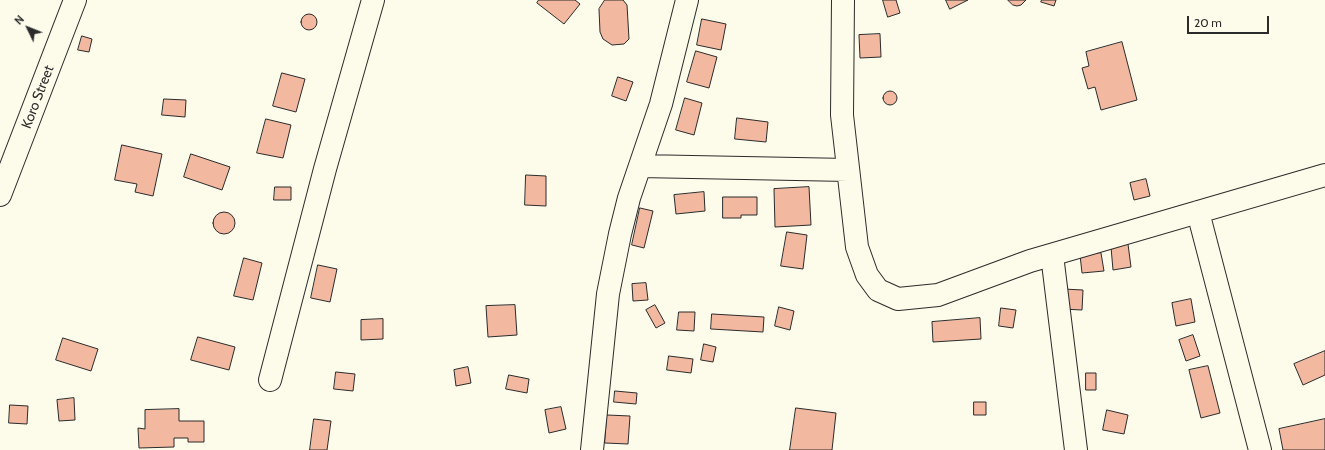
<!DOCTYPE html>
<style>
body{margin:0}
#map{position:relative;width:1325px;height:450px;overflow:hidden;background:#fdfbea;font-family:Cabin,sans-serif}
canvas{display:block}
.north{position:absolute;left:8px;top:8px;width:40px;height:40px;-webkit-text-stroke:3px #fdfbea;paint-order:stroke;rotate:313deg;font-size:11px;font-weight:700;line-height:16px;text-align:center;color:#2b2b2b}
.north::after{content:'';display:block;margin:auto;width:14px;height:18px;background:#2b2b2b;clip-path:polygon(50% 0,100% 100%,50% 72%,0 100%)}
.scale{position:absolute;left:1187px;top:16px;width:82px;height:18px;box-sizing:border-box;border:2px solid #2b2b2b;border-top:0;padding-left:5px;font-size:12px;line-height:14px;white-space:nowrap;color:#2b2b2b;-webkit-text-stroke:3px #fdfbea;paint-order:stroke}
</style>
<div id="map">
<canvas width="1325" height="450"></canvas>
<div class="north">N</div>
<div class="scale">20 m</div>
</div>
<script>
const c = document.querySelector('canvas').getContext('2d');
c.lineJoin = 'round';
function paint(path, color) { c.fillStyle = color; c.fill(path, 'evenodd'); }
function strokePath(path, color, width, dash) { c.strokeStyle = color; c.lineWidth = width; c.lineCap = dash ? 'butt' : 'round'; c.setLineDash(dash || []); c.stroke(path); }
function label(font, color, halo, rows, align = 'center') {
  c.font = font + ' Cabin,sans-serif'; c.lineWidth = 3; c.setLineDash([]); c.textBaseline = 'middle'; c.strokeStyle = halo; c.fillStyle = color; for (const [text, x, y, turn = 0] of rows) {
    c.save(); c.translate(x, y); c.rotate((+turn || 0) * Math.PI / 180); c.textAlign = isNaN(turn) ? turn : align; if (halo) c.strokeText(text, 0, 0); c.fillText(text, 0, 0); c.restore();
  }
}
const building = new Path2D(`
 M539 0H575L580 4 564 24 537 3Z
 M605 0H623L627 5 629 39 624 44 612 45 603 39 600 32 599 9Z
 M883 0H896L900 13 888 17Z
 M946 0H968L950 9Z
 M1008 0H1026L1021 5 1017 6 1013 5Z
 M1042 0H1056L1054 6 1041 2Z
 M301 22a8 8 0 1 1 16 0a8 8 0 1 1-16 0Z
 M702 19 726 24 721 50 697 45Z
 M880 34 881 57 860 58 859 35Z
 M82 36 92 39 89 52 78 50Z
 M1122 42 1137 100 1101 110 1095 87 1088 89 1082 68 1089 66 1086 52Z
 M696 51 717 57 709 88 687 82Z
 M282 73 305 79 296 112 273 106Z
 M618 77 633 82 626 101 612 96Z
 M883 98a7 7 0 1 1 14 0a7 7 0 1 1-14 0Z
 M685 98 702 103 694 135 676 130Z
 M164 99 186 100 185 117 162 115Z
 M737 118 768 122 766 142 735 139Z
 M266 119 291 125 283 158 257 153Z
 M122 145 162 154 153 196 135 192 137 184 115 180Z
 M191 154 230 167 222 190 184 177Z
 M526 175 546 176V206L525 205Z
 M1146 179 1150 196 1134 200 1130 183Z
 M275 187H291V200H274Z
 M809 187 811 225 775 227 774 189Z
 M704 192 705 211 676 214 674 195Z
 M723 197H757V215H741V218H723Z
 M640 208 653 211 644 248 632 245Z
 M213 223a11 11 0 1 1 22 0a11 11 0 1 1-22 0Z
 M787 232 807 235 803 269 781 266Z
 M1128 244 1131 267 1113 270 1111 247Z
 M1101 253 1104 271 1082 273 1080 255Z
 M244 258 262 263 253 300 234 296Z
 M318 265 337 269 330 302 311 298Z
 M646 283 648 300 633 301 632 284Z
 M1063 289 1083 290 1082 310 1062 309Z
 M1191 299 1195 322 1176 326 1172 303Z
 M515 305 517 335 488 337 486 306Z
 M655 305 665 323 656 328 646 310Z
 M779 307 794 311 790 330 775 326Z
 M1001 308 1016 310 1013 328 999 326Z
 M679 312H695L694 331 677 330Z
 M712 314 764 317 763 332 711 329Z
 M980 318 981 339 933 342 932 322Z
 M383 319V339L361 340V320Z
 M1193 335 1200 356 1186 361 1179 340Z
 M198 337 235 347 229 370 191 360Z
 M63 338 98 349 91 371 56 360Z
 M704 344 716 347 713 362 701 360Z
 M1325 351V375L1303 385 1294 364Z
 M669 356 693 359 691 373 667 370Z
 M1208 366 1220 413 1201 418 1189 370Z
 M468 367 471 383 456 386 454 370Z
 M336 372 355 374 353 391 334 389Z
 M1086 373H1096V390H1086Z
 M509 375 529 379 527 393 506 389Z
 M615 391 637 393 636 404 614 402Z
 M74 398 75 420 59 421 57 400Z
 M974 402H986V415H974Z
 M10 405 28 406 27 424 9 423Z
 M561 407 566 429 549 433 545 410Z
 M796 408 836 413 832 450H790Z
 M179 409V421H204V442H188V438H174V447L139 448 138 428 145 429V410Z
 M1107 410 1128 415 1124 434 1103 430Z
 M607 415 630 416 628 444 605 443Z
 M314 419 331 421 327 450H310Z
 M1325 419V450H1283L1279 429Z`);
paint(building, '#f2b8a0');
strokePath(building, '#2b2b2b', 1);
const minor = new Path2D(`
 M843 0 842 115 857 247 867 275 878 290 898 299 938 295 1030 261 1325 175
 M640 166 848 170
 M0 195 75 0
 M1198 212 1260 450
 M1052 255 1076 450
 M270 380 325 169 373 0
 M592 450 608 294 620 234 629 198 661 104 687 0`);
strokePath(minor, '#2b2b2b', 24);
strokePath(minor, '#fdfbea', 22);
label('14px', '#2b2b2b', '#fdfbea', [
 ["Koro Street",38,97,-69]
]);
</script>
